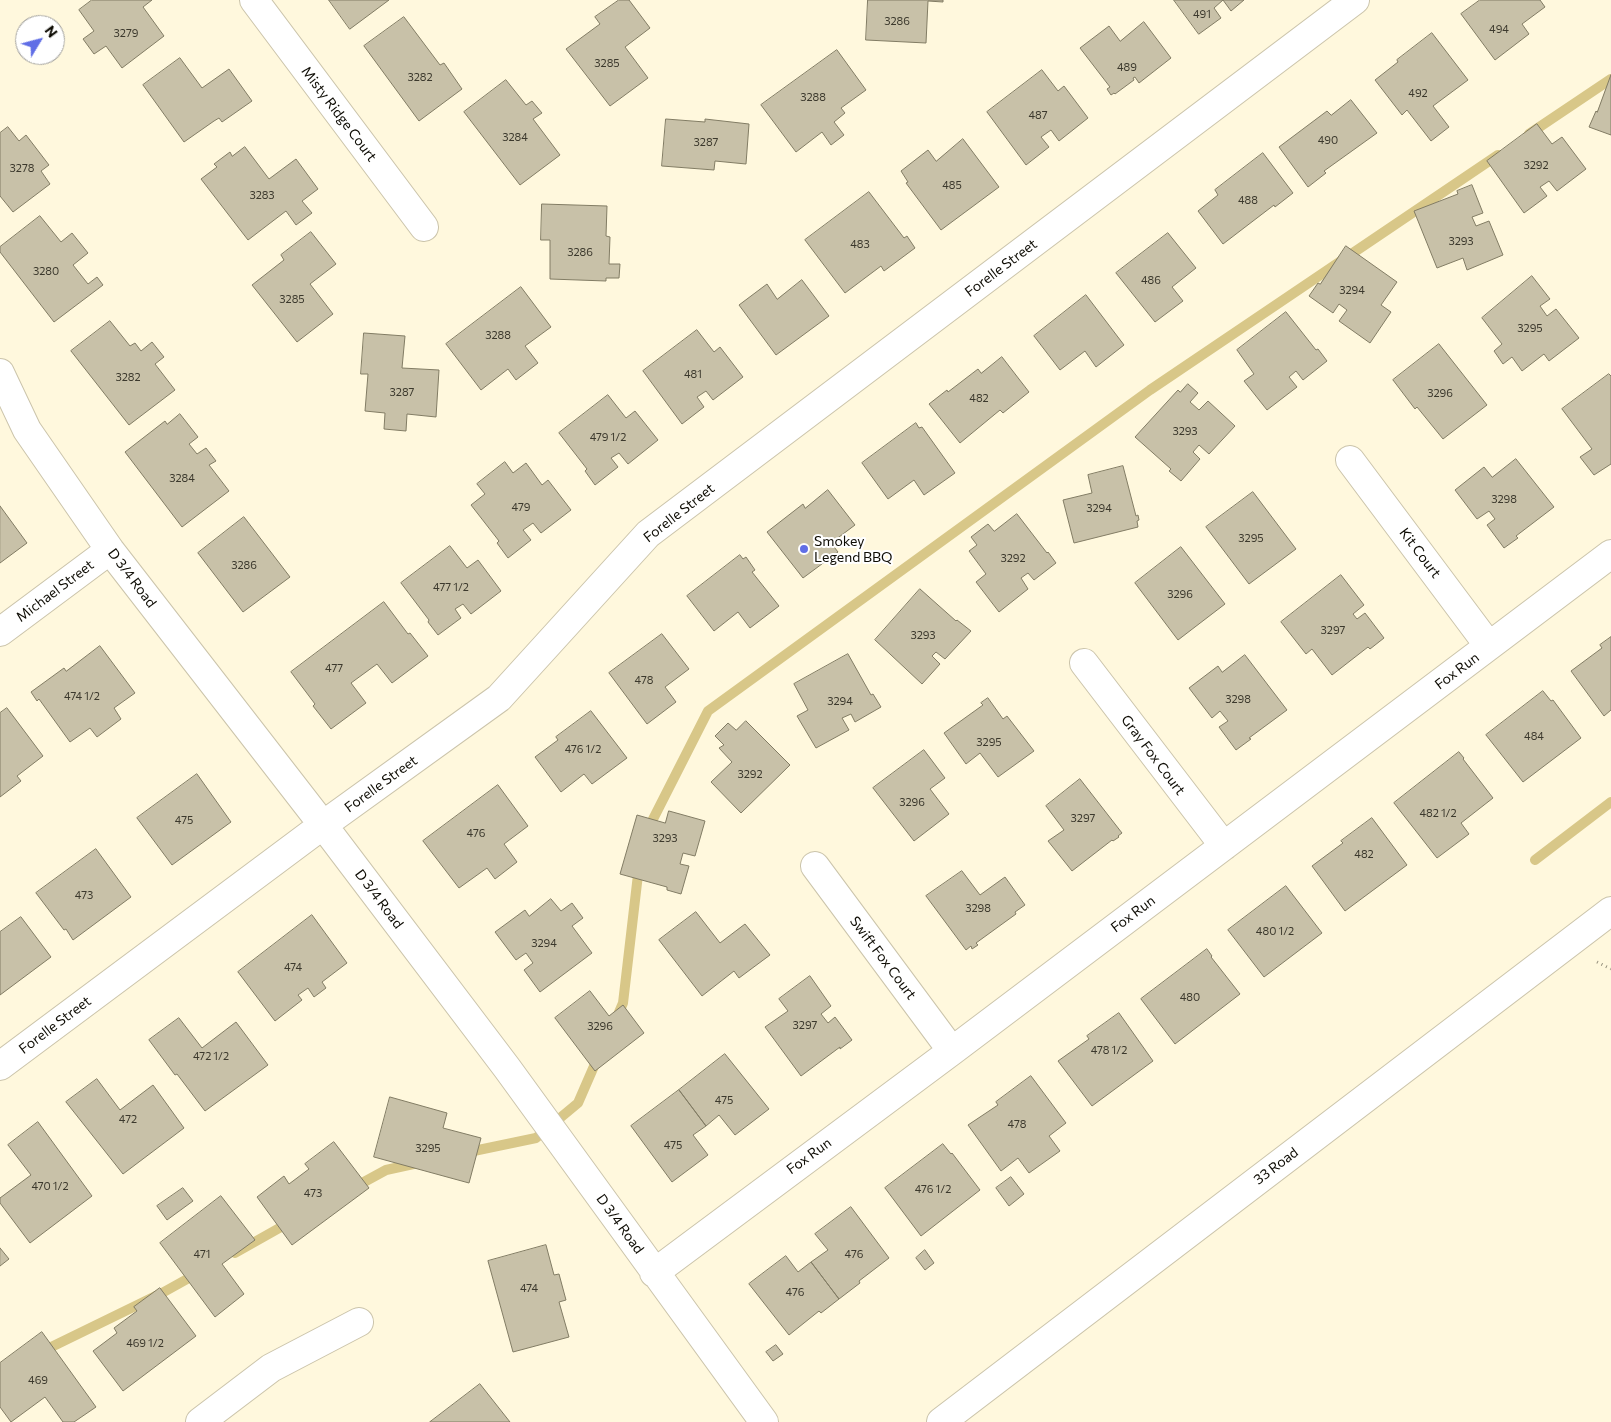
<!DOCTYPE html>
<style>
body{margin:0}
#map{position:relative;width:1611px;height:1422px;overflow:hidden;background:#fff8dd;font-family:Commissioner,sans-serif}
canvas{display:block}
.north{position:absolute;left:15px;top:15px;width:50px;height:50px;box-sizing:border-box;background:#fff;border:1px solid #9f9e9b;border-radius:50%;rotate:53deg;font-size:14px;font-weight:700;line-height:20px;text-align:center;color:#0e0c04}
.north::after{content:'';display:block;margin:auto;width:18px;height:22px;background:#606ee6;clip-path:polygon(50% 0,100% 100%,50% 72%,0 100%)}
</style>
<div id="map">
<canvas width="1611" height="1422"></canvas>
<div class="north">N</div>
</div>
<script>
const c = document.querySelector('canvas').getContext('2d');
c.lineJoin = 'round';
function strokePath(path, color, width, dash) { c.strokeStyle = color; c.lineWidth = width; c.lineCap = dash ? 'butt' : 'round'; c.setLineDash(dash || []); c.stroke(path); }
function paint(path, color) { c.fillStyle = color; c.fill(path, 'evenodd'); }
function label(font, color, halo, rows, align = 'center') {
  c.font = font + ' Commissioner,sans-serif'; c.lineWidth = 4; c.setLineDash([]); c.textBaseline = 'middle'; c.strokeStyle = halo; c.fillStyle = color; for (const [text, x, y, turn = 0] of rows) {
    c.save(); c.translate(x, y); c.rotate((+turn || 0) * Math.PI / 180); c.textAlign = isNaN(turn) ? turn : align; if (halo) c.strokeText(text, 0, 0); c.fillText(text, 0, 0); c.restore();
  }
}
strokePath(new Path2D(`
 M1529 134 1611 79
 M647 831 708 711 1150 390 1498 155
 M1535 860 1611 802
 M617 1017 623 1003 639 866
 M464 1153 536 1138 578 1103 598 1057
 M353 1188 386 1170 418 1163
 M235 1253 290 1222
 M41 1352 162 1293 198 1273`), '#d8c788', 10);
const building = new Path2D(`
 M92 0H152L143 7 164 36 122 68 106 46 94 54 83 39 94 31 79 10Z
 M329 0H389L350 29Z
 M619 0H629L650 28 625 47 648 78 610 106 566 49 600 24 595 17Z
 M868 0H943V2L928 1 926 43 866 40Z
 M1174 0H1244L1231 11 1223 0 1214 8 1221 18 1199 34Z
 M1480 0H1540L1545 7 1522 24 1529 34 1495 60 1461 14Z
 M404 17 440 65 444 63 462 89 419 121 364 46Z
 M1144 22 1171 58 1139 83 1135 77 1133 78 1134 80 1115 94 1114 93 1111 95 1107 89 1110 87 1080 48 1109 26 1120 41Z
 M1432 33 1468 80 1433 106 1449 127 1431 141 1407 110 1402 115 1375 80 1398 62 1397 60Z
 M837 50 866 90 841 108 845 113 834 122 844 135 831 145 822 132 796 152 761 105Z
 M180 58 202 88 229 69 252 101 222 122 219 118 214 121 184 142 143 85Z
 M1042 70 1058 91 1064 86 1088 118 1059 141 1051 130 1041 137 1049 147 1026 165 987 112Z
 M1611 75V135L1589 127 1596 111 1597 112Z
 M506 80 526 105 532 101 542 113 533 119 560 155 520 185 464 112Z
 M1351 100 1377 133 1324 171 1326 173 1308 187 1279 147 1327 111 1331 115Z
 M666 119 705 122V119L749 124 746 164 715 161 714 170 662 166Z
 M1537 124 1552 144 1562 137 1586 169 1557 191 1549 181 1540 187 1547 196 1524 213 1487 161Z
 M8 127 19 141 26 135 49 165 41 171 50 184 13 212 0 196V133Z
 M963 139 999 187 941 230 906 183 908 182 901 171 928 150 936 161Z
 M245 147 269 179 296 159 318 189 302 201 312 213 296 225 286 211 248 240 201 179 217 167 214 164 230 152 232 156Z
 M1263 153 1293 193 1275 207 1274 205 1223 244 1198 211 1218 195 1215 190Z
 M1472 185 1483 213 1472 217 1476 226 1489 221 1503 255 1467 270 1463 258 1437 268 1414 211 1458 194 1457 191Z
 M869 192 904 238 907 236 915 248 884 271 881 266 845 293 805 240Z
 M542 204 607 206 606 236 610 237 609 264H620L619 278H606V281L550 279V240H541Z
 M40 216 61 242 72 233 88 253 73 265 88 284 97 277 103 285 54 322 0 252V247Z
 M311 232 336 264 310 284 333 314 297 342 252 285 284 260 281 255Z
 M1168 233 1196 268 1172 287 1183 301 1155 322 1116 273Z
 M1346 246 1397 282 1381 305 1391 312 1370 343 1339 321 1347 310 1339 304 1333 313 1309 296 1318 283 1320 284Z
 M1532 276 1550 299 1540 306 1547 316 1556 309 1579 338 1549 361 1544 354 1522 371 1512 357 1503 364 1494 351 1502 344 1482 318Z
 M802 280 829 316 776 355 739 305 767 284 777 299Z
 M521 287 551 327 525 346 538 363 516 380 508 369 481 390 446 344Z
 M1086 295 1124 345 1096 367 1085 351 1060 370 1034 336Z
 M1286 312 1316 350 1318 349 1327 361 1303 380 1296 371 1289 377 1297 387 1267 410 1244 381 1254 374 1237 350Z
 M110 321 130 346 135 343 141 351 152 342 164 357 155 364 175 390 129 425 71 351Z
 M697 330 714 352 720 347 743 377 713 400 706 391 697 397 704 407 682 424 643 371Z
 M364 333 405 336 402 368 439 370 436 417 407 414 406 431 384 429 385 413 365 411 368 374H361Z
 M1439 344 1487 405 1443 439 1417 407 1415 409 1393 380Z
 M1002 357 1029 392 1003 413 1000 410 960 443 929 404 947 390 948 392 978 369 981 373Z
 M1609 374 1611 376V464L1594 475 1580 457 1592 449 1562 409Z
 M1188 384 1198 393 1190 402 1199 410 1208 401 1235 426 1209 454 1199 445 1193 452 1200 459 1181 481 1169 471 1171 469 1135 437 1178 390 1180 392Z
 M608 395 626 418 635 411 658 440 628 464 619 453 611 458 618 467 595 485 585 471 587 469 559 433Z
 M180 414 198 437 189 444 197 454 206 448 216 461 209 465 229 491 182 527 125 452 165 421 167 424Z
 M916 423 919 428 922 427 955 473 924 495 914 480 888 499 862 463Z
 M1516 459 1554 507 1516 536 1518 538 1504 548 1487 525 1495 519 1489 511 1477 519 1455 490 1484 467 1492 477Z
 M505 462 513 473 526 463 542 485 548 480 571 510 541 533 533 523 523 530 531 540 508 558 497 543 499 541 471 505 485 494 477 484Z
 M1123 466 1136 516 1138 515 1139 520 1137 521 1138 527 1074 543 1063 500 1092 493 1088 475Z
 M828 490 855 525 831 543 838 552 803 578 767 532 803 504 805 508Z
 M1253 492 1296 549 1249 584 1206 527Z
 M0 506 27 543 0 563Z
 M1017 514 1047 553 1048 552 1056 563 1034 580 1028 573 1021 578 1028 589 999 612 976 582 986 574 969 551 977 545 971 537 988 524 994 531Z
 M244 517 290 577 243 612 198 553Z
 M450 546 467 568 478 560 501 591 471 614 463 604 455 609 461 618 438 635 428 622 429 620 401 583Z
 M1181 547 1225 604 1178 640 1135 583Z
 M740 555 743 559 746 557 755 570 752 572 779 606 750 628 738 612 714 631 687 596Z
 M1341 575 1364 605 1353 614 1357 619 1365 613 1384 638 1370 649 1368 647 1332 675 1312 649 1306 654 1281 622Z
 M920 589 956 621 957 620 971 631 945 659 936 652 932 656 940 664 922 684 875 640Z
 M384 602 408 634 410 633 428 656 392 683 377 664 351 683 366 703 331 729 313 706 315 704 291 672Z
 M662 634 689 669 665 687 676 702 647 724 609 673Z
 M1611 637V710L1604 716 1571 671 1602 648 1600 645Z
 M100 646 135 693 114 708 121 719 97 737 90 728 70 742 39 699 37 701 31 692 64 668 66 671Z
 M848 654 871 695 873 694 881 707 855 722 851 714 842 718 849 730 816 748 797 716 808 710 794 684Z
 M1245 655 1287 710 1249 738 1251 739 1236 750 1219 727 1228 721 1220 711 1212 718 1189 688 1218 666 1222 672Z
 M1543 691 1551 701 1553 700 1581 738 1523 782 1486 735Z
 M988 698 1003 719 1007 716 1034 751 998 777 980 753 966 764 944 733 983 705 981 703Z
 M7 708 43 756 17 776 21 781 0 797V713Z
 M591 711 627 758 592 784 584 774 561 792 535 757 558 740 556 737Z
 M746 721 790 765 741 813 711 782 732 762 719 748 724 745 715 736 728 723 736 730Z
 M924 750 945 778 930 789 949 814 914 841 873 788Z
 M1459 752 1464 758 1463 759 1493 798 1461 823 1469 834 1437 858 1394 803Z
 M197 774 231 822 172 865 137 818Z
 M1080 779 1122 833 1118 836 1119 837 1113 841 1112 840 1072 871 1048 841 1064 830 1046 806Z
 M498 785 528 826 504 844 517 862 495 879 487 868 459 888 423 841Z
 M669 811 705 821 695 856 683 853 680 864 689 866 681 894 667 890V887L620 874 637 815 665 823Z
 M1372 818 1407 865 1345 911 1312 866 1343 843 1341 841Z
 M96 849 131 897 73 940 66 929 64 930 36 893Z
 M962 871 980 895 1005 877 1025 905 1015 912 1016 914 976 943 978 945 972 949 971 946 966 950 926 896Z
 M1286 886 1322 933 1264 977 1228 930Z
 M551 899 561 911 572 903 583 918 572 926 592 953 540 992 524 970 533 963 526 953 516 960 495 932 525 910 529 916Z
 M696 912 720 943 745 924 770 955 739 978 734 971 702 996 659 940Z
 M312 915 347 963 322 982 326 988 314 997 308 988 298 995 302 1000 275 1021 238 972Z
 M21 917 51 957 0 995V932Z
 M1207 949 1212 956 1211 957 1240 994 1175 1044 1141 999Z
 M810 976 831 1006 821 1014 828 1023 835 1017 852 1040 840 1049V1047L801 1076 765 1027 788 1011 779 999Z
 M590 991 609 1016 623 1005 644 1033 595 1071 555 1018Z
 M1119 1013 1153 1061 1092 1106 1058 1061 1089 1039 1087 1036Z
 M179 1018 202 1048 236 1022 268 1065 205 1111 177 1074 175 1075 149 1040Z
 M725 1054 769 1109 735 1135 719 1115 706 1126 679 1090Z
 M1031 1076 1066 1123 1049 1136 1060 1151 1029 1173 1018 1158 1001 1171 968 1125 998 1105 996 1102Z
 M97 1079 120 1110 153 1085 184 1128 123 1174 66 1102Z
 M679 1090 706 1126 693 1135 708 1155 672 1182 631 1126Z
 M390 1097 447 1113 443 1128 481 1138 469 1183 374 1157Z
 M38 1122 92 1196 30 1243 0 1203V1198L31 1175 8 1145Z
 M334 1142 369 1188 292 1245 257 1197 284 1176 289 1184 309 1169 305 1164Z
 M943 1144 951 1154 952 1153 980 1190 921 1236 885 1188Z
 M1011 1177 1024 1194 1009 1206 996 1188Z
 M183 1188 193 1201 167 1220 157 1206Z
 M221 1196 255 1240 222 1264 244 1294 215 1317 160 1243Z
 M851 1207 889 1258 859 1281 860 1283 839 1299 811 1262 828 1250 815 1234Z
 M546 1245 554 1275 559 1274 566 1300 559 1302 569 1337 513 1352 488 1261Z
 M0 1248 9 1259 0 1266Z
 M925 1250 934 1263 925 1270 916 1258Z
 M786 1256 798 1272 811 1262 839 1299 821 1313 819 1311 789 1335 749 1284Z
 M160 1288 196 1336 123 1391 93 1351 117 1333 114 1328 137 1311 134 1307Z
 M42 1332 96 1407 74 1422H63L45 1397 11 1422 0 1407V1363Z
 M776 1345 783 1354 773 1361 766 1352Z
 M480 1384 510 1422H430Z`);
paint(building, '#c8c1a8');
strokePath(building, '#827c64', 1);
const street = new Path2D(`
 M254 0 424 227
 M0 373 27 430 110 550 323 825 507 1068 764 1422
 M1350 460 1489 646
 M0 632 110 550
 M1084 663 1224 846
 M815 866 952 1051
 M0 1066 323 825 499 698 648 534 1355 0
 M654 1273 952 1051 1611 554
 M200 1422 271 1368 359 1322`);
const secondary = new Path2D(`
 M941 1422 1611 911`);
strokePath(street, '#cbc4ab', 30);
strokePath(secondary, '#cbc4ab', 30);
strokePath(new Path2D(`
 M1597 962 1611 969`), '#938e7b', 3, [1, 4]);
strokePath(street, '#fff', 28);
strokePath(secondary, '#fff', 28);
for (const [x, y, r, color] of [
 [804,549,5,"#606ee6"]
]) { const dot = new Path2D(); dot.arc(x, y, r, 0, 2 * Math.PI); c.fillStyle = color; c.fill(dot); strokePath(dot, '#fff', 2); }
label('11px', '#3c392d', null, [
 ["491",1202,14],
 ["3286",897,21],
 ["494",1499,29],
 ["3279",126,33],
 ["3285",607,63],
 ["489",1127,67],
 ["3282",420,77],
 ["492",1418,93],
 ["3288",813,97],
 ["487",1038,115],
 ["3284",515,137],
 ["490",1328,140],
 ["3287",706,142],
 ["3292",1536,165],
 ["3278",22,168],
 ["485",952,185],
 ["3283",262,195],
 ["488",1248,200],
 ["3293",1461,241],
 ["483",860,244],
 ["3286",580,252],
 ["3280",46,271],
 ["486",1151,280],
 ["3294",1352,290],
 ["3285",292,299],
 ["3295",1530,328],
 ["3288",498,335],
 ["481",693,374],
 ["3282",128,377],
 ["3287",402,392],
 ["3296",1440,393],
 ["482",979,398],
 ["3293",1185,431],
 ["479 1/2",608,437],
 ["3284",182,478],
 ["3298",1504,499],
 ["479",521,507],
 ["3294",1099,508],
 ["3295",1251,538],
 ["3292",1013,558],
 ["3286",244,565],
 ["477 1/2",451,587],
 ["3296",1180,594],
 ["3297",1333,630],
 ["3293",923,635],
 ["477",334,668],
 ["478",644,680],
 ["474 1/2",82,696],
 ["3298",1238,699],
 ["3294",840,701],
 ["484",1534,736],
 ["3295",989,742],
 ["476 1/2",583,749],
 ["3292",750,774],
 ["3296",912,802],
 ["482 1/2",1438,813],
 ["3297",1083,818],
 ["475",184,820],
 ["476",476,833],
 ["3293",665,838],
 ["482",1364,854],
 ["473",84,895],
 ["3298",978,908],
 ["480 1/2",1275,931],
 ["3294",544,943],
 ["474",293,967],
 ["480",1190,997],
 ["3297",805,1025],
 ["3296",600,1026],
 ["478 1/2",1109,1050],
 ["472 1/2",211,1056],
 ["475",724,1100],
 ["472",128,1119],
 ["478",1017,1124],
 ["475",673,1145],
 ["3295",428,1148],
 ["470 1/2",50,1186],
 ["476 1/2",933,1189],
 ["473",313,1193],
 ["471",202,1254],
 ["476",854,1254],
 ["474",529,1288],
 ["476",795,1292],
 ["469 1/2",145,1343],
 ["469",38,1380]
]);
label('14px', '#0e0c04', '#fff', [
 ["Misty Ridge Court",339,114,53],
 ["Forelle Street",1001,268,-37],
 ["Forelle Street",679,513,-38],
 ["Kit Court",1420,553,53],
 ["D 3/4 Road",132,578,53],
 ["Michael Street",55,591,-37],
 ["Fox Run",1457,671,-37],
 ["Gray Fox Court",1153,755,53],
 ["Forelle Street",381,784,-36],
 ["D 3/4 Road",379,899,53],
 ["Fox Run",1133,914,-37],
 ["Swift Fox Court",883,958,53],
 ["Forelle Street",55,1025,-37],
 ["Fox Run",809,1156,-36],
 ["33 Road",1276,1166,-37],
 ["D 3/4 Road",620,1224,54]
]);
label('14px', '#0e0c04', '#fff', [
 ["Smokey",814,541],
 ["Legend BBQ",814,557]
], 'left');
</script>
